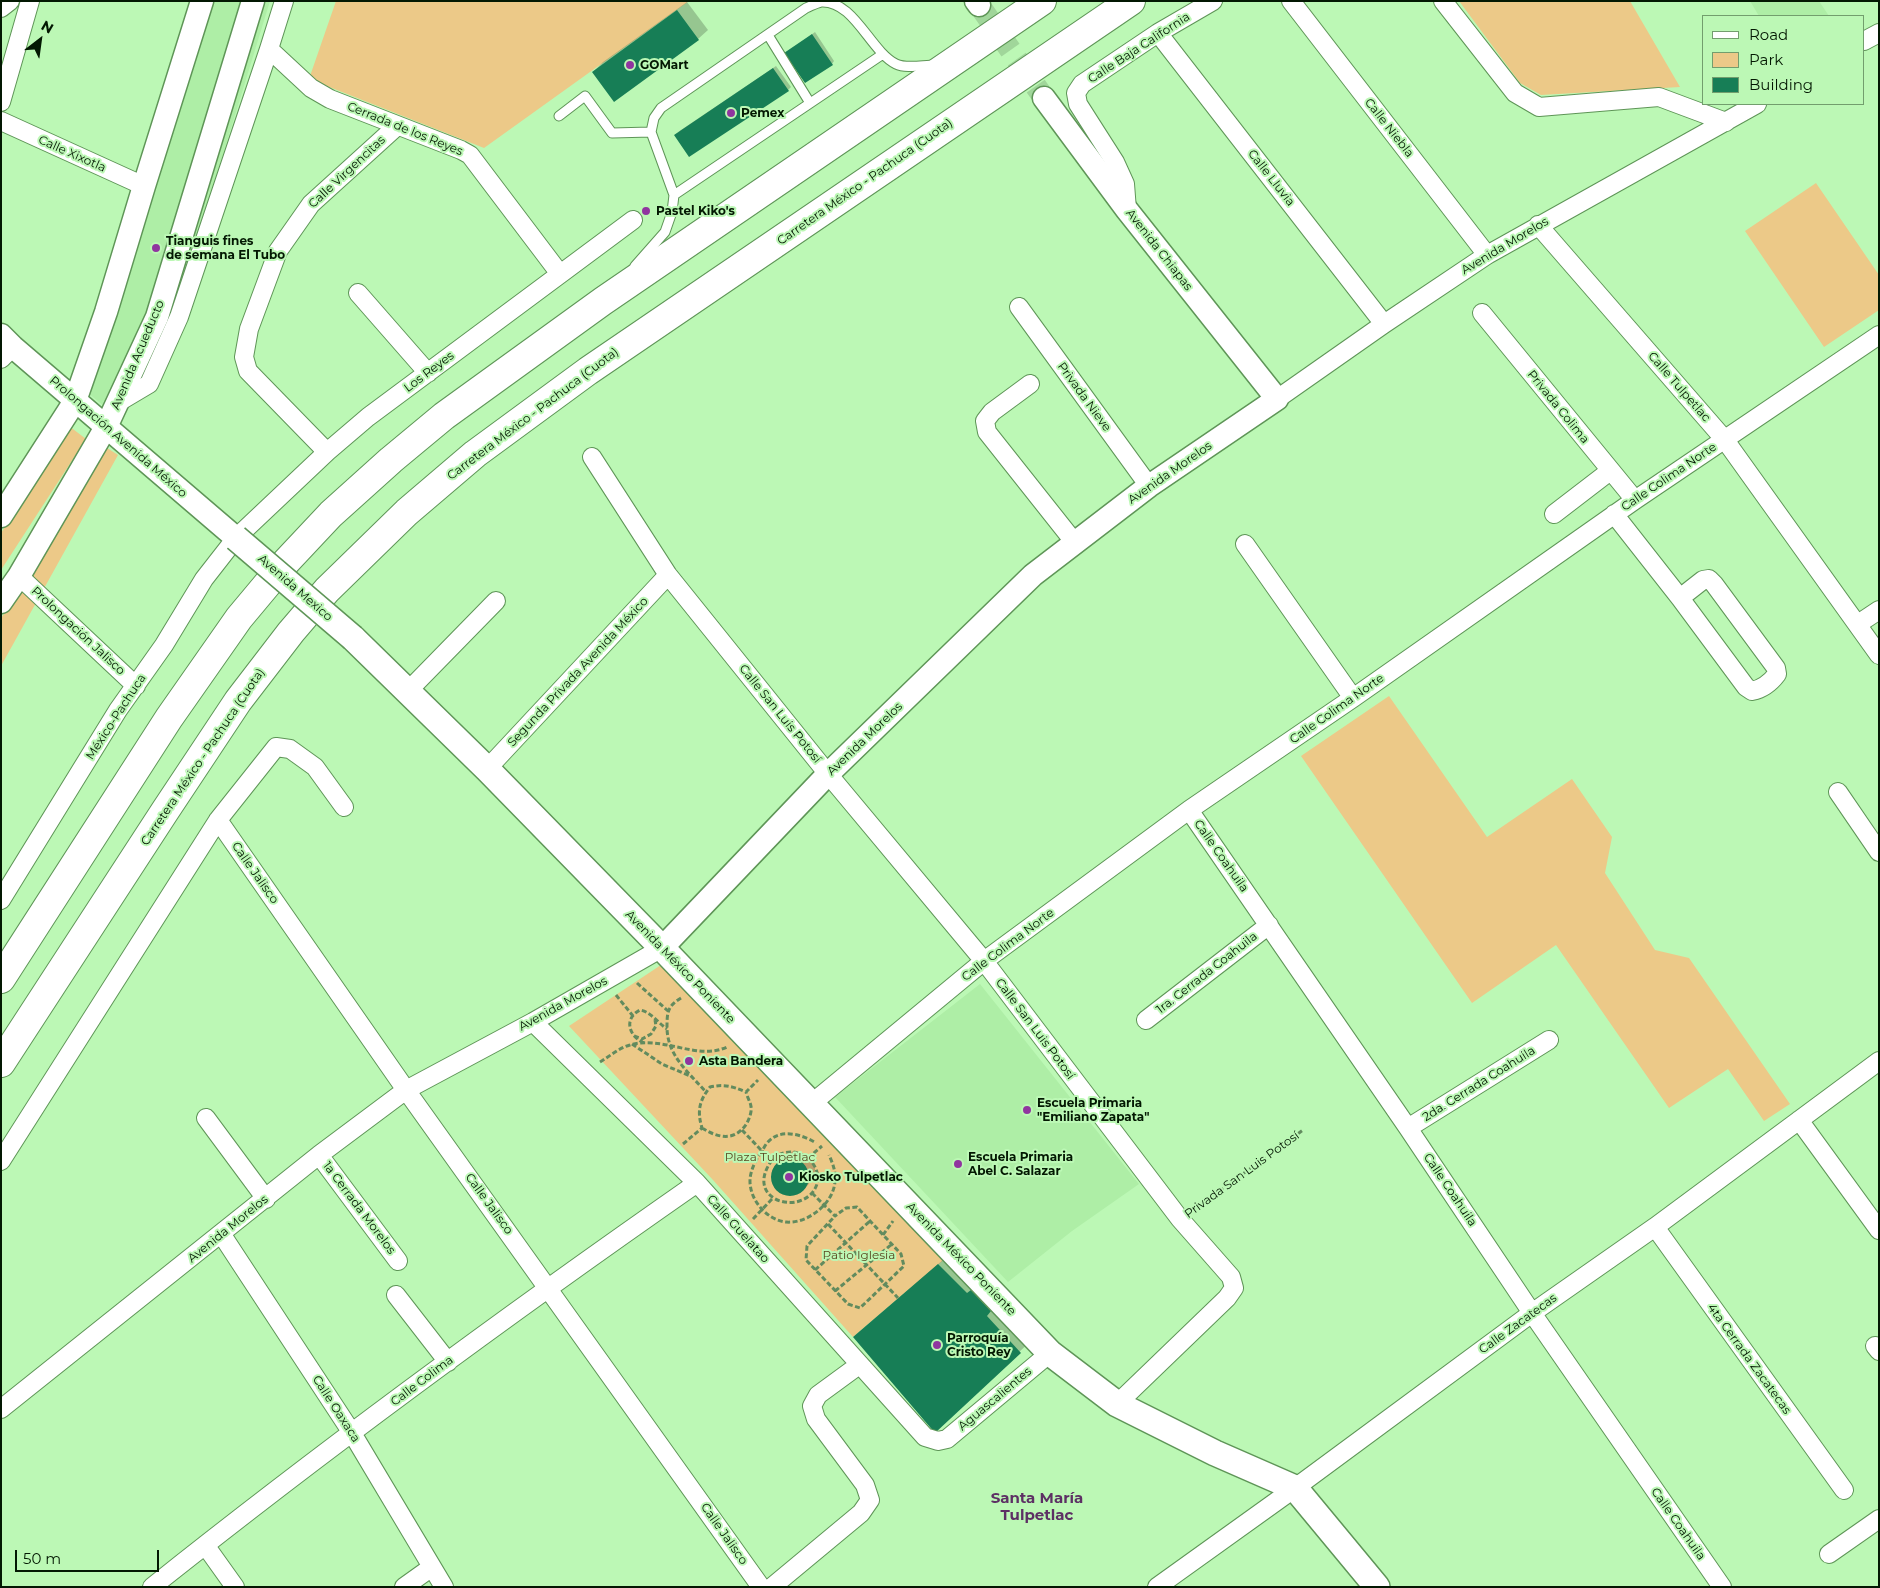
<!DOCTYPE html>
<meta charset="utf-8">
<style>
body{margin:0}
#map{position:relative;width:1880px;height:1588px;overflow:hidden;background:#bcf8b5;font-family:Montserrat,sans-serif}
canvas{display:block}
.frame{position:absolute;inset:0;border:2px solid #031802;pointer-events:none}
.legend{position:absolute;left:1702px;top:15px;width:162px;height:90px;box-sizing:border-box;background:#bcf8b5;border:1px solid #729e6d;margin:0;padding:6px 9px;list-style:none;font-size:15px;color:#031802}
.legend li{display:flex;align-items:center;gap:10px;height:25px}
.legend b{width:25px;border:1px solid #729e6d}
.north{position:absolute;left:15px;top:15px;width:50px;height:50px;-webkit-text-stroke:4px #bcf8b5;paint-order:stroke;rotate:30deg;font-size:14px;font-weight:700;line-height:20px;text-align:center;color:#031802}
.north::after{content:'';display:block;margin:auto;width:18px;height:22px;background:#031802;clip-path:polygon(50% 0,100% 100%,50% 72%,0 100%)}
.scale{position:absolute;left:15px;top:1550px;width:144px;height:22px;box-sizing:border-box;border:2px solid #031802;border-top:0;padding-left:6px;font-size:15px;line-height:18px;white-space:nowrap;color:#031802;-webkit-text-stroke:4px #bcf8b5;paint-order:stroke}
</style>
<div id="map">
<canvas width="1880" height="1588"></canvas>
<div class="frame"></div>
<ul class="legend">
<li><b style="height:6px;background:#fff"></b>Road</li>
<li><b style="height:14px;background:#ecc988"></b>Park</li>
<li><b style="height:14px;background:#177e56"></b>Building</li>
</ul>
<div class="north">N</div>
<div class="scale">50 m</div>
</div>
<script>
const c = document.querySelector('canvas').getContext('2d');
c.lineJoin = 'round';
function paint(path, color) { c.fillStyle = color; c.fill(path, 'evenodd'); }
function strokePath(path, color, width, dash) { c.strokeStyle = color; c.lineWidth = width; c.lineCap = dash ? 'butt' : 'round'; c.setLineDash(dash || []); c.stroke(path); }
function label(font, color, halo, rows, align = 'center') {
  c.font = font + ' Montserrat,sans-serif'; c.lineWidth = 4; c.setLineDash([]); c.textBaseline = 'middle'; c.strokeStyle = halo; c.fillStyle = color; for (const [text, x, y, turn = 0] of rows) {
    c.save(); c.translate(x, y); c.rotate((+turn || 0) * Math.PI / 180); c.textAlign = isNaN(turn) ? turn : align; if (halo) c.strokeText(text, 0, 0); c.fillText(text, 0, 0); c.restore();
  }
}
paint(new Path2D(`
 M194 1H270L173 318 122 421 71 379 144 178Z
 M1750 1H1819L1829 16H1759Z
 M980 984 1139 1184 1072 1231 1008 1282 835 1097Z`), '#aeeea6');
paint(new Path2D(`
 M336 1H689L484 148 309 79Z
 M1459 1H1630L1680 87 1541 95 1520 83Z
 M1816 183 1879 275V310L1824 347 1745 231Z
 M69 426 86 439 1 570V533Z
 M104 446 118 455 1 666V618L18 594Z
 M1389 696 1487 837 1572 779 1612 837 1605 873 1655 950 1689 958 1790 1104 1764 1121 1728 1069 1669 1108 1556 945 1472 1003 1301 756Z
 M664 963 947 1257 853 1337 713 1180 569 1026Z`), '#ecc988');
paint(new Path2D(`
 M687 2 708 30 698 39 593 72 603 62Z
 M815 32 834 61 832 64 789 51Z
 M776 66 791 87 788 90 678 132Z
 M793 1151 807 1155 815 1166V1173L808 1185 801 1192 790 1195 776 1190 772 1179V1171L783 1158Z
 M952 1252 1033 1339 935 1431 868 1325Z`), '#0003');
paint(new Path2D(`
 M677 10 699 40 614 102 592 72Z
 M812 34 833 65 805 83 784 53Z
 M773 68 789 91 689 157 674 135Z
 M771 1177a19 19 0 1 1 38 0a19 19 0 1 1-38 0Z
 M938 1264 967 1293 971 1290 991 1311 987 1316 1021 1353 935 1433 853 1337Z`), '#177e56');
strokePath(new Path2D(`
 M979 5 1044 98`), '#a0d69a', 22, [22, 11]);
const service = new Path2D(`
 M768 35 810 103
 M559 116 585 96 612 133 651 132
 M674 195 883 54
 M635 266 665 232 672 212 674 195 651 132 654 118 661 108 806 8C811 6 816 3 821 2 854 0 870 51 896 64 906 69 923 65 935 65`);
const minor = new Path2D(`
 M1291 1 1487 255
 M1443 1 1515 93 1539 107 1659 97 1726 122
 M1 8 10 1
 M1158 33 1384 324
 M1864 41 1879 33
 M269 49 311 88 330 99 461 150 470 155 560 274
 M1 102 30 1
 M1 121 144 186
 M1127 210 1125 184 1115 162 1078 104 1076 93 1082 84 1158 33 1213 1
 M1538 225 1725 440 1879 655
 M358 293 428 373
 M1019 307 1149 486
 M1482 313 1635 500
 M1 359 13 347
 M1030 384 992 412 985 421 987 432 1075 543
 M1277 399 1384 324 1487 255 1757 104
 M117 403 149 384 179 317 269 49 284 1
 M327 452 248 371 244 357 249 329 278 251 311 204 397 126
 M592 457 668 575 828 774 984 961 1180 1219 1231 1277 1234 1288 1227 1298 1117 1404
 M1554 514 1610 471
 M1614 514 1680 598 1746 687 1752 691C1762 689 1771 682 1777 674L1776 668 1714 584 1709 579 1703 580 1680 598
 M1245 544 1353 698
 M19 576 136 686
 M1858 624 1879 610
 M407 692 496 601
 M487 769 668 575
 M1838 792 1879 852
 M1189 810 1408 1128 1532 1313 1722 1587
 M218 820 406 1090 761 1587
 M1 900 118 710 164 645 204 579 236 538 327 452 368 417 633 220
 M1146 1020 1269 925
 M533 1022 697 1183 925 1437 938 1441 947 1439 1050 1353
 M811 1104 984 961 1189 810 1353 698 1635 500 1879 335
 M206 1118 266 1199
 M1799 1120 1879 1230
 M1408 1128 1549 1040
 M319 1155 398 1261
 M1 1161 218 820 276 747 290 749 315 767 344 807
 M1655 1227 1844 1490
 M222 1235 352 1433 444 1587
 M396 1295 448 1362
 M1875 1346 1879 1351
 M1 1409 319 1155 406 1090 533 1022 662 948
 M205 1545 235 1587
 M1829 1554 1879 1519
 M152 1587C329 1446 512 1312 697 1183
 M404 1587 432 1567
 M772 1587 861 1513 870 1500 865 1485 816 1419 812 1406 818 1395 859 1365
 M1157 1587 1295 1488 1532 1313 1655 1227 1879 1061`);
const tertiary = new Path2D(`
 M976 1 979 5
 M1 335 13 347 236 538
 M1 516 75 401 106 312 144 186 202 1
 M1 602 19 576 106 427 157 317 253 1
 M662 948 828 774 1033 575 1149 486 1277 399 1127 210 1044 98`);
const secondary = new Path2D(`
 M353 638 487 769 662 948 1050 1353 1117 1404 1215 1453 1295 1488 1377 1587`);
const motorway = new Path2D(`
 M1 979 169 718 239 618 285 563 331 514 391 460 444 416 603 301 1042 1
 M1 1063 165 811 238 701 291 632 327 590 407 512 475 454 588 371 1131 1`);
strokePath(service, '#5e9557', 11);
strokePath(minor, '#5e9557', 20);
strokePath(tertiary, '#5e9557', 25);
strokePath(secondary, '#5e9557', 28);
strokePath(motorway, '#5e9557', 30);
strokePath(new Path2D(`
 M637 983 668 1011
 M616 995 633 1016
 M681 998C668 1006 667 1011 667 1027 667 1055 688 1072 706 1092
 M634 1036 642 1039 651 1034 656 1026 655 1020
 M644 1043C629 1036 623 1019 640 1010 651 1012 657 1022 667 1029
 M632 1044 662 1064 690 1076
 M600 1062C610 1056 619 1048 630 1045 662 1035 697 1061 727 1047
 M702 1128C718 1138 735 1142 747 1123 749 1119 752 1112 751 1107 751 1103 747 1097 746 1092
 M742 1130 762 1151C756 1159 751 1169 750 1179 749 1200 767 1220 786 1222 808 1224 834 1203 835 1181 836 1172 833 1164 829 1155
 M683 1144 702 1128C697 1111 699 1101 710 1087 724 1084 732 1086 746 1092L758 1080
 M808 1158 822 1146
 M772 1160C745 1197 792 1214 811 1194 833 1171 797 1136 772 1160L762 1151C764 1148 766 1143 769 1141 782 1128 803 1135 816 1143
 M812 1193 835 1216 846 1208 857 1207 901 1254 904 1266 860 1308 848 1304 806 1260 807 1246 835 1216
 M1195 1209 1303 1130
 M753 1219 773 1198
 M828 1224 898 1298
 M883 1235 893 1221
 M815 1270 870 1221
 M835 1291 892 1244`), '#628b5e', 3, [5, 2.5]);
strokePath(service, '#fff', 9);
strokePath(minor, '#fff', 18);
strokePath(tertiary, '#fff', 22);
strokePath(secondary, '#fff', 25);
strokePath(motorway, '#fff', 28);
const secondaryBridge = new Path2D(`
 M236 538 353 638`);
strokePath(secondaryBridge, '#5e9557', 28, []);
strokePath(secondaryBridge, '#fff', 25);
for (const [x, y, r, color] of [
 [630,65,5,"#90359f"],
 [731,113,5,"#90359f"],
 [646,211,5,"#90359f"],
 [156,248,5,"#90359f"],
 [689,1061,5,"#90359f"],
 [1027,1110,5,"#90359f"],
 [958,1164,5,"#90359f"],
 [789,1177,5,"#90359f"],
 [937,1345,5,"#90359f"]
]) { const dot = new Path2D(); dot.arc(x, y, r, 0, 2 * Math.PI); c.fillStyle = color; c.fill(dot); strokePath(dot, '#bcf8b5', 2); }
label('12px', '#031802', '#bcf8b5', [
 ["Calle Baja California",1139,48,-33],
 ["Calle Niebla",1389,128,52],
 ["Cerrada de los Reyes",405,129,22],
 ["Calle Xixotla",72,154,24],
 ["Calle Virgencitas",347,172,-43],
 ["Calle Lluvia",1271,178,52],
 ["Carretera México - Pachuca (Cuota)",865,182,-35],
 ["Avenida Morelos",1505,246,-31],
 ["Avenida Chiapas",1159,250,52],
 ["Avenida Acueducto",138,355,-67],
 ["Los Reyes",429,372,-37],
 ["Calle Tulpetlac",1679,387,49],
 ["Privada Nieve",1084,397,54],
 ["Privada Colima",1558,407,51],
 ["Carretera México - Pachuca (Cuota)",533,414,-37],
 ["Prolongación Avenida México",118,437,41],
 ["Avenida Morelos",1170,473,-35],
 ["Calle Colima Norte",1669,477,-34],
 ["Avenida Mexico",295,588,41],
 ["Prolongación Jalisco",78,631,43],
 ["Segunda Privada Avenida México",578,672,-47],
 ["Calle Colima Norte",1337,709,-35],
 ["Calle San Luis Potosí",780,714,51],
 ["México-Pachuca",116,717,-57],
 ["Avenida Morelos",865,739,-44],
 ["Carretera México - Pachuca (Cuota)",203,757,-56],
 ["Calle Coahuila",1221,856,55],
 ["Calle Jalisco",255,873,55],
 ["Calle Colima Norte",1008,945,-37],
 ["Avenida México Poniente",680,967,46],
 ["1ra. Cerrada Coahuila",1207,973,-38],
 ["Avenida Morelos",563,1004,-29],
 ["Calle San Luis Potosí",1035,1029,53],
 ["2da. Cerrada Coahuila",1479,1084,-32],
 ["Privada San Luis Potosí",1242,1175,-36],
 ["Calle Coahuila",1450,1190,56],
 ["Calle Jalisco",489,1204,54],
 ["1a Cerrada Morelos",359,1208,53],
 ["Avenida Morelos",228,1229,-39],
 ["Calle Guelatao",738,1229,48],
 ["Avenida México Poniente",961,1259,46],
 ["Calle Zacatecas",1518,1324,-36],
 ["4ta Cerrada Zacatecas",1749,1359,54],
 ["Calle Colima",422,1381,-37],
 ["Aguascalientes",995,1399,-40],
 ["Calle Oaxaca",336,1409,57],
 ["Calle Coahuila",1678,1524,55],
 ["Calle Jalisco",724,1534,55]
]);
label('bold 12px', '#031802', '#bcf8b5', [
 ["GOMart",640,65],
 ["Pemex",741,113],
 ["Pastel Kiko's",656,211],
 ["Tianguis fines",166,241],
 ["de semana El Tubo",166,255],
 ["Asta Bandera",699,1061],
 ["Escuela Primaria",1037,1103],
 ["\"Emiliano Zapata\"",1037,1117],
 ["Escuela Primaria",968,1157],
 ["Abel C. Salazar",968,1171],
 ["Kiosko Tulpetlac",799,1177],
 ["Parroquía",947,1338],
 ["Cristo Rey",947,1352]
], 'left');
label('12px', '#5a4620', '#bcf8b5', [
 ["Plaza Tulpetlac",770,1157],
 ["Patio Iglesia",859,1255]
]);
label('bold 15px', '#5d3064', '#bcf8b5', [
 ["Santa María",1037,1499],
 ["Tulpetlac",1037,1516]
]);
</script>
